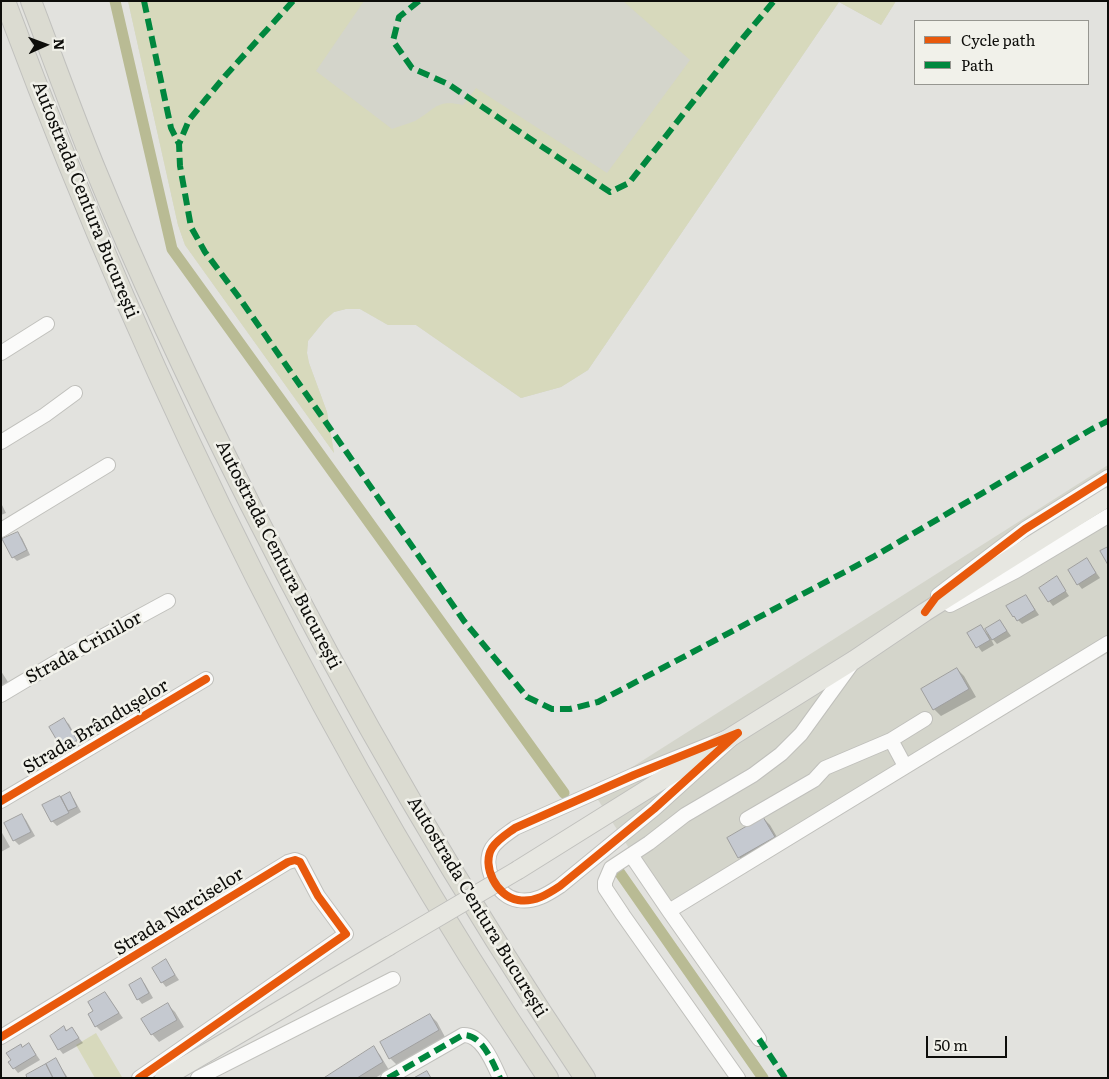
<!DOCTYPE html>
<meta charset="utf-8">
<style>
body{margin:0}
#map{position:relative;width:1109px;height:1079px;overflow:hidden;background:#e2e2de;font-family:Literata,serif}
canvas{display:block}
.frame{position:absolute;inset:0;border:2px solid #0d0d0a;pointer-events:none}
.legend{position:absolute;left:914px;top:20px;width:175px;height:65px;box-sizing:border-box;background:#f1f1ea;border:1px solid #969690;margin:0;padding:6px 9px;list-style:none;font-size:15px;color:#0d0d0a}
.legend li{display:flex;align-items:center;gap:10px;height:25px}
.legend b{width:25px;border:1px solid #969690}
.north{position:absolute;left:20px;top:20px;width:50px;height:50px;-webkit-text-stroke:4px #f1f1ea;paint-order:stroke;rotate:88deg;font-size:14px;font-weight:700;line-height:20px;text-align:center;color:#0d0d0a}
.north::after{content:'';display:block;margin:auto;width:18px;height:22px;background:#0d0d0a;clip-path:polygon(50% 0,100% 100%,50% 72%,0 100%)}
.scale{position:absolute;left:926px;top:1036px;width:81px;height:22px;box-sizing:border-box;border:2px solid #0d0d0a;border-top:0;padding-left:6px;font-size:15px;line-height:18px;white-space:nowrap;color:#0d0d0a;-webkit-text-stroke:4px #f1f1ea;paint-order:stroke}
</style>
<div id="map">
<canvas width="1109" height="1079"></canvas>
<div class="frame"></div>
<ul class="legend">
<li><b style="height:6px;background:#e8590c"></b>Cycle path</li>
<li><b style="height:6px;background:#00873e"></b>Path</li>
</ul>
<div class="north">N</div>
<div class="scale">50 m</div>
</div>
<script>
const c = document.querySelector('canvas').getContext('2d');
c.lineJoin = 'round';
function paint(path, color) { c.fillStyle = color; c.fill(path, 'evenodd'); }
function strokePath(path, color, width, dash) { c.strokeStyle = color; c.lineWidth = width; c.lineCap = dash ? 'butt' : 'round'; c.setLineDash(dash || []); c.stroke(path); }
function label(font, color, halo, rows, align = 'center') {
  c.font = font + ' Literata,serif'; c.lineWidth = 5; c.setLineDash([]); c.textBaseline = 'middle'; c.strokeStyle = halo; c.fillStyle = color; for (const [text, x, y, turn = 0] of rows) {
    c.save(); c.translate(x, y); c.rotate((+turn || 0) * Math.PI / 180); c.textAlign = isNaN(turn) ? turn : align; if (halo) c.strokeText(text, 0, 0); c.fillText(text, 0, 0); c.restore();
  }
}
paint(new Path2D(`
 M128 1H896L881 25 839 2 588 370 561 387 521 398 416 325H388L360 309H346L334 312 325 320 308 341 307 353 309 363 327 412 334 453 185 245 178 225Z
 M1108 465V653L668 909 593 792Z`), '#d4d5cb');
paint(new Path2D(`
 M128 1H364L316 71 392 129C399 126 408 124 415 121 436 109 436 99 463 105L476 88 607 173 690 60 623 1H896L881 25 839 2 588 370 561 387 521 398 416 325H388L360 309H346L334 312 325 320 308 341 307 353 309 363 327 412 334 453 185 245 178 225Z
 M96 1033 122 1077 120 1078H95L76 1045Z`), '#d7d9bc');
paint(new Path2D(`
 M1 503 6 513 1 515Z
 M17 533 22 538 30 555 17 561 13 557Z
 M1087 560 1100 578 1082 589 1078 584Z
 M1057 578 1069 596 1053 606 1049 601Z
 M1026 596 1039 615 1022 624 1014 616 1008 607Z
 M1000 621 1011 636 997 644 989 635 994 645 982 652 969 634 981 627 989 635Z
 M957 669 964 676 976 697 941 716 934 709 923 689Z
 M1 671 8 682 1 686Z
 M64 720 69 724 80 745 67 753 63 748Z
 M69 794 74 799 81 812 57 826 52 821 44 806Z
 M21 815 26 820 35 836 19 845 14 840 5 824Z
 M763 818 770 825 781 844 746 864 739 857Z
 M1 831 10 847 1 852Z
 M166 961 179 980 166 987 162 982Z
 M141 980 145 984 153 998 142 1004 138 999Z
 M105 993 123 1018 101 1031 96 1026 95 1011Z
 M168 1005 175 1012 184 1027 159 1042 152 1034Z
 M430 1015 437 1022 445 1037 397 1065 390 1058Z
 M64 1028 68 1031 72 1029 83 1043 63 1054 59 1049Z
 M29 1044 40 1060 18 1073 14 1068 22 1048Z
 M373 1048 380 1055 389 1070 375 1078H325Z
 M56 1060 68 1078H28Z`), '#0003');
strokePath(new Path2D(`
 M115 1 172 249 564 793
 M615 866 763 1078`), '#b9bb94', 11);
const building = new Path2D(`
 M18 532 27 550 12 558 2 539Z
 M1108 547V565L1100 551Z
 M1087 558 1096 573 1077 585 1068 570Z
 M1057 576 1066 591 1048 602 1039 588Z
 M1026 595 1035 610 1017 621 1014 616 1013 617 1006 606Z
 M1000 620 1007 631 992 640 985 629Z
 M981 625 990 640 976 648 967 633Z
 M957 668 969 689 933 710 921 689Z
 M64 718 77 740 62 749 49 727Z
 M70 792 77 807 68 811 61 797Z
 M60 796 69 813 51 822 42 805Z
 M22 814 31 832 13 841 4 823Z
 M763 817 775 837 738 858 727 838Z
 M166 959 175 975 161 983 152 968Z
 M141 978 149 993 137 1000 129 985Z
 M105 992 119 1013 95 1027 88 1014 93 1011 88 1002Z
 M168 1003 177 1020 151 1035 141 1019Z
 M430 1014 439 1030 389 1059 380 1042Z
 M64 1026 66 1031 72 1027 79 1038 58 1050 50 1036Z
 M29 1043 36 1055 13 1069 8 1062 11 1060 6 1053 21 1044 22 1047Z
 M374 1046 383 1062 357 1078H324Z
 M56 1058 66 1077 64 1078H53L46 1064Z
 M46 1064 53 1078H27L26 1075Z
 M427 1071 431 1078H414Z`);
paint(building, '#c5c9d0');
strokePath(building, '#9f9f9f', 1);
const minor = new Path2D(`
 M1 353 47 324
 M1 442 45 415 75 393
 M1 530 108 465
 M938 595 1025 529 1108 477
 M950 605 1016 571 1108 516
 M1 695 63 658 168 601
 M738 733 654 809 560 886C548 894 534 903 518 900 497 897 481 866 492 848 498 839 507 834 515 828L634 775Z
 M891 740 905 766
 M1 801 206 679
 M747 819 814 780 825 768 891 740 925 719
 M631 855 669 911 759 1039
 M669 911 1108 643
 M1 1037 288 862 295 860 300 862 318 896 346 934 139 1078
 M198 1078 393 979
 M388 1078 463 1035C482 1034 493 1063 500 1078
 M738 1078 623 915 605 888V882L611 868 649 843 685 815 753 775 781 754 801 734 851 665`);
const major = new Path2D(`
 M518 870 854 660 925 612 1108 497
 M164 1078 389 946`);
const highway = new Path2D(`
 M5 1C145 377 324 745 548 1078
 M31 1C52 56 72 112 94 166 141 281 194 393 250 504 350 702 461 894 585 1078`);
strokePath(minor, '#c0c0bc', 16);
strokePath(major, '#c0c0bd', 20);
strokePath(highway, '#c0c0bd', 22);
strokePath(minor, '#fbfbfa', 14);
strokePath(major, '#e7e7e1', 18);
strokePath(highway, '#dbdbd1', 20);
const majorBridge = new Path2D(`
 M389 946 518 870`);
strokePath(majorBridge, '#c0c0bd', 20, []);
strokePath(majorBridge, '#e7e7e1', 18);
strokePath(new Path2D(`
 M144 1 171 128 179 144
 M293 1 226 75 206 99 189 120 179 144 180 166 191 227 205 252 238 296 464 621 527 697 552 709H570L598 702 873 557 1092 429 1108 421
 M419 1 399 17 393 41 412 68 448 84 610 192 629 183 743 38 774 1
 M759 1039 785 1078
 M388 1078 463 1035C482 1034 493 1063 500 1078`), '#00873e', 6, [12, 6]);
strokePath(new Path2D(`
 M925 612 936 597 1025 529 1108 477
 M738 733 654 809 560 886C548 894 534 903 518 900 497 897 481 866 492 848 498 839 507 834 515 828L634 775Z
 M1 801 206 679
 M1 1037 288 862 295 860 300 862 318 896 346 934 139 1078`), '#e8590c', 8);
label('18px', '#0d0d0a', '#f1f1ea', [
 ["Autostrada Centura București",85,200,68],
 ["Autostrada Centura București",278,555,63],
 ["Strada Crinilor",84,648,-29],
 ["Strada Brândușelor",96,727,-31],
 ["Autostrada Centura București",477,907,59],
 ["Strada Narciselor",179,912,-32]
]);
</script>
